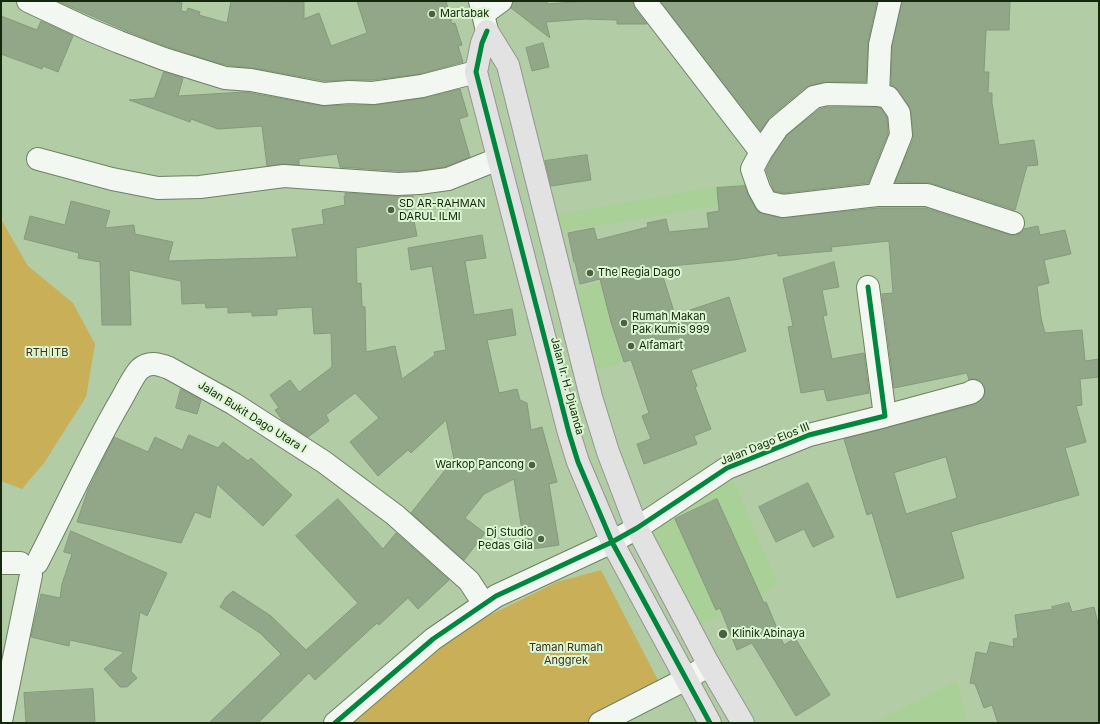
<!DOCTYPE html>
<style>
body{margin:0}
#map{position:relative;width:1100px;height:724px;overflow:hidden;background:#b2cca6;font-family:Inter,sans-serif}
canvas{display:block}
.frame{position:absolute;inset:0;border:2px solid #15270c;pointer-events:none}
</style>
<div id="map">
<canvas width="1100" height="724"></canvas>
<div class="frame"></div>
</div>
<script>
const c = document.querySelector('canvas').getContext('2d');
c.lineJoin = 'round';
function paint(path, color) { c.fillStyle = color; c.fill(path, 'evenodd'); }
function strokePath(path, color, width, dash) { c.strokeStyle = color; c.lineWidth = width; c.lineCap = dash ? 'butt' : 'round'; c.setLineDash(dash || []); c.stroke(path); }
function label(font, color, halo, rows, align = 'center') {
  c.font = font + ' Inter,sans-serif'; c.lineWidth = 4; c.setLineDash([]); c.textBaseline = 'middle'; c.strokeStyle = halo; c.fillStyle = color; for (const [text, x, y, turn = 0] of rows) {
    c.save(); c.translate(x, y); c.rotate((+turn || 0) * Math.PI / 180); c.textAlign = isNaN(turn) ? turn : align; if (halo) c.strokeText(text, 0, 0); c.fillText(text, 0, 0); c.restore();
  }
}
paint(new Path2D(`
 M748 181 758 199 558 232 550 216Z
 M659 264 684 343 599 370 574 291Z
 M730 473 778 585 699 626 647 530Z
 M957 681 967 723H875Z`), '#a9d096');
paint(new Path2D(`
 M1 206 2 221 28 266 73 303 95 344 86 397 44 463 22 489 1 481Z
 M601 570 661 686 590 723H347L439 645 488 616 557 582Z`), '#c9b058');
const building = new Path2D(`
 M58 1H170L182 3 181 11 186 12 188 8 200 12 199 15 227 23 231 1 304 2V19L319 13 331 46 367 33 357 1H446L452 24 455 23 462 45 458 46 463 62 420 74 372 80H349L325 81 253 68 232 66 218 63 168 47 124 30Z
 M513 1H547V4L588 1H633L635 9 647 24H617V20L585 19 546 22 550 38 511 8Z
 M661 1H877L868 42 866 82H827L811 85 806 87 770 117 760 131Z
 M902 1H1010L1009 30H986L984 72H989L988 93H992V103L999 145 1034 140 1038 165 1027 166 1015 210 931 183 895 182 913 140V134L911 112 909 106 898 90 891 85 892 47Z
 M1 16 37 30 41 21 73 36 58 72 43 66 42 69 1 54Z
 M543 43 549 67 532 71 526 48Z
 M164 72 183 78 178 96 245 92 322 106 349 105H375L424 98 460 89 468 116 459 119 470 157 445 167 418 171H398L340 167 337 154 299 159V165L283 164 267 166 262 126 218 129 191 119 190 122 129 100 154 98Z
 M828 107H877L881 108 887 117 888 133 868 183 784 193 774 191 766 170 772 158 787 135 820 109Z
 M587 155 591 180 551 186 545 161Z
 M745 186 748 195 758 212 780 218 878 208H925L1010 235H1016L1021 233 1024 229 1038 226 1040 235 1065 230 1071 254 1044 260 1049 283 1037 286 1041 318 1045 333 1082 330 1085 361 1099 359V377L1080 379 1082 405 1076 406 1086 442 1065 448 1079 495 951 532 964 578 897 598 872 513 867 515 844 439 973 405 980 401 984 397 985 391 984 384 979 380 973 379 969 380 967 373 894 388 882 294 893 293 889 241 831 247 832 251 778 256V253L734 260 660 267 675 315 729 297 746 351 691 370 697 386 695 387 711 429 694 436 697 444 644 464 637 444 651 439 642 416 649 413 631 360 624 362 611 322 600 279 580 284 575 262H574L568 233 594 228 597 240 648 227 647 223 666 219 669 232 709 228 707 213 719 211 717 188ZM946 457 957 498 906 514 894 473Z
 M345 193 397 196H413L414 201H410L417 236 356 248 357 284 361 283 362 306 365 307 366 352 395 346 402 379 435 355 434 352 446 350 432 266 411 270 408 248 482 235 486 258 465 261 474 315 512 309 516 335 487 340 499 393 517 389 520 400 527 403 531 430 542 427 557 482 549 484 559 545 525 550 514 479 484 494 465 518 485 533 464 560 411 513 454 459 446 420 411 453 408 450 378 476 350 442 379 418 355 393 326 415 329 421 308 437 282 420 275 410 279 408 270 395 290 380 299 392 332 367 331 333 314 334 312 307 277 309V315L252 316V312L228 313V307L206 308 205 303 182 304 181 281 129 270 131 325H102L100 262 78 258 79 253 24 239 30 216 65 225 71 201 110 211 105 228 134 225 135 234 173 242 168 261 297 257 292 229 324 224 322 210 345 205 344 196H346Z
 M834 262 839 287 822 290 827 315 823 316 832 359 864 353 869 393 827 401 824 389 801 393 788 327 793 326 783 279Z
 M181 389 201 400 197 414 176 408Z
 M189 435 218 448 223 442 248 461 251 458 292 495 263 526 217 484 210 518 195 512 181 543 77 522 88 490 114 437 148 452 155 437 182 450Z
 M808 483 834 537 813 547 804 529 776 542 759 507Z
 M338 499 383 549 396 533 449 580 418 609 408 598 379 625 377 623 315 680 309 673 258 723H209L281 654 260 633 220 607 226 597 233 591 271 616 306 650 358 603 296 536Z
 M717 499 764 603 766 602 784 645 795 638 830 695 796 716 752 643 737 650 720 608 716 610 675 519Z
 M71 531 167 573 147 616 140 612 131 671 137 678 127 687H120L104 669 124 652 70 640 69 646 31 637 41 594 60 598 62 584 72 554 64 552Z
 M1069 603 1072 612 1094 607 1099 628V723H998L992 705 984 708 975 684 970 683 976 652 987 654 990 642 1014 647 1013 639 1018 638 1015 615 1053 609 1052 607Z
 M93 689 95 723H26L24 693Z`);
paint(building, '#92a688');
strokePath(building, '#85997c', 1);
const street = new Path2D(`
 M28 1 90 30 119 42 164 59 225 78 251 80 324 94 349 92 373 93 422 86 476 72
 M645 1 761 152
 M483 14 501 1
 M878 95 880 45 890 1
 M38 159 112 179 158 188 200 187 284 176 398 184 419 183 448 179 498 159
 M877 195 901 135 899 113 888 97 878 95 827 94 814 97 778 127 761 152 752 169 759 189 766 202 783 206 877 195H927L1013 223
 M885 416 970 393 973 391
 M1 563H20
 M37 563C65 509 90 453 121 400 125 393 135 373 140 369 149 361 159 364 169 368L234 404 324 462 395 515 469 581 484 604
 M1 721 31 575
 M335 723 433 639 496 596 612 542 637 528 727 468 809 435 885 416 868 287
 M600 723 686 679 709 665`);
const secondary = new Path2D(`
 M480 1 487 31`);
const primary = new Path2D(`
 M487 31 508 65 591 397 608 452 637 528 709 665 743 723
 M487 31 482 43 476 72 569 433 578 462 612 542 710 723`);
strokePath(street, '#6d8163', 24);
strokePath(secondary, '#6d8163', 24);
strokePath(primary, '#939890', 24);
strokePath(street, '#f3f7f2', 22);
strokePath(secondary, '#f3f7f2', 22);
strokePath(primary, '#e3e2e3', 22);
strokePath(new Path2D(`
 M487 31 482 43 476 72 569 433 578 462 612 542 710 723
 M335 723 433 639 496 596 612 542 637 528 727 468 809 435 885 416 868 287`), '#00873e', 5);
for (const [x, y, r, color] of [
 [432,14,4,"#4c6142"],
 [391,210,4,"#4c6142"],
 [590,273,4,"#4c6142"],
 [624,323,4,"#4c6142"],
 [631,346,4,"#4c6142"],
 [532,465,4,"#4c6142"],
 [541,539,4,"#4c6142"],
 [723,634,5,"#4c6142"]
]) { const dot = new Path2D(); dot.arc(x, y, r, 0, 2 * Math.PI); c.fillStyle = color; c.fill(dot); strokePath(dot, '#dcf5d2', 1.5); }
label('11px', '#15270c', '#dcf5d2', [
 ["Martabak",440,14],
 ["SD AR-RAHMAN",399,204],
 ["DARUL ILMI",399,217],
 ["The Regia Dago",598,273],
 ["Rumah Makan",632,317],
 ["Pak Kumis 999",632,330],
 ["Alfamart",639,346],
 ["Warkop Pancong",524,465,"right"],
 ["Dj Studio",533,533,"right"],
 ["Pedas Gila",533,546,"right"],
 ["Klinik Abinaya",732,634]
], 'left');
label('11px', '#3d301c', '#dcf5d2', [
 ["RTH ITB",47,353],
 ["Taman Rumah",566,648],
 ["Anggrek",566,661]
]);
label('11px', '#15270c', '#dcf5d2', [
 ["Jalan Ir. H. Djuanda",567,386,75],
 ["Jalan Bukit Dago Utara I",252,417,32],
 ["Jalan Dago Elos III",765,444,-22]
]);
</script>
